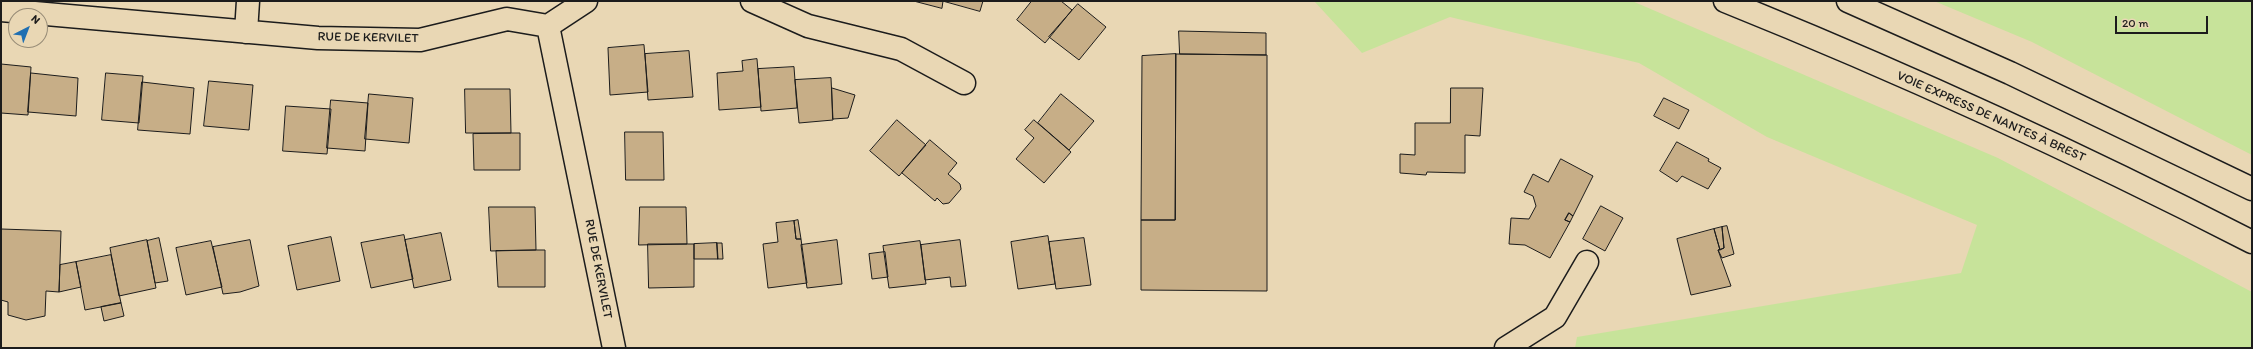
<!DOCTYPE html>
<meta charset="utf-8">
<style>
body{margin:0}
#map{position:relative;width:2253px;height:349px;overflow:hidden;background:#e9d7b4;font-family:Itim,sans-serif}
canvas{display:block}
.frame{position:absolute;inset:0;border:2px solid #1c1c1c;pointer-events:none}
.north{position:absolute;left:8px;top:8px;width:40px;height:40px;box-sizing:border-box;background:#e9d7b4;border:1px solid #978c77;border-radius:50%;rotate:42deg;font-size:11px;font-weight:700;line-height:16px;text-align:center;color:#1c1c1c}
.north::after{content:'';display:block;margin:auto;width:14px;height:18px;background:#1f6fb2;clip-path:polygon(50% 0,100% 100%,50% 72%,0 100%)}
.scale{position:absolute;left:2115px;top:16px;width:93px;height:18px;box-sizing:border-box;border:2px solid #1c1c1c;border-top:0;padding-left:5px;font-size:12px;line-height:14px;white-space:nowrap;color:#1c1c1c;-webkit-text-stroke:3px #e9d7b4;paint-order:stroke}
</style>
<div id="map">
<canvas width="2253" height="349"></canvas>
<div class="frame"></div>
<div class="north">N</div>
<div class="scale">20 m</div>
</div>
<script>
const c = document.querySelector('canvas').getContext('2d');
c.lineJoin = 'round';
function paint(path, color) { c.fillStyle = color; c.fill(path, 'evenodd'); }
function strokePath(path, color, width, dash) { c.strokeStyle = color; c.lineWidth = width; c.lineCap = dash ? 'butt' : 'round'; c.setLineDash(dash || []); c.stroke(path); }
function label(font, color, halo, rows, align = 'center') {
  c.font = font + ' Itim,sans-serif'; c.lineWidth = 3; c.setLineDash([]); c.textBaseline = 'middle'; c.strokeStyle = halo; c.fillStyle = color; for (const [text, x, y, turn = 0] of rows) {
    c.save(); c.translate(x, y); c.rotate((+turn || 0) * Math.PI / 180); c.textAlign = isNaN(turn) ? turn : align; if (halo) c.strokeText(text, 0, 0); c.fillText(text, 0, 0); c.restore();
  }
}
paint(new Path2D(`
 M1314 1H1632L1998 158 2252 292V348H1575L1577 337 1961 273 1977 225 1767 137 1639 63 1450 17 1362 53Z
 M1934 1H2252V155L2032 42Z`), '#c7e39a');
const building = new Path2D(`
 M914 1H943L942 8Z
 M943 1H983L980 11Z
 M1032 1H1061L1072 10 1045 43 1017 20Z
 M1078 4 1106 27 1079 60 1049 37Z
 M1179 31 1266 33V55L1180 54Z
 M644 45 648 92 610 95 608 48Z
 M689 51 693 97 648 100 645 54Z
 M1176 54 1175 220H1141L1142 56Z
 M1176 54 1267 55V291L1141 290V220H1175Z
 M757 59 761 107 719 110 717 73 743 71 742 61Z
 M1 64 31 67 28 115 1 113Z
 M794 67 797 108 761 111 758 69Z
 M31 73 78 78 76 116 28 112Z
 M106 73 143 76 139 123 102 120Z
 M831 78 833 120 799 123 795 80Z
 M209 81 253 85 249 130 204 126Z
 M142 82 194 88 190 134 138 130Z
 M832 88 855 95 848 118 833 119Z
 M1451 88H1483L1480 136 1465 135V173L1427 172 1426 175 1400 173V154L1415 155V123H1450Z
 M465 89H510L511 133H466Z
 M369 94 413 98 409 143 365 139Z
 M1061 94 1094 121 1069 150 1038 123Z
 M1664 98 1689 110 1679 129 1654 116Z
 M331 100 368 103 365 151 327 148Z
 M286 106 331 109 327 154 283 151Z
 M897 120 926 145 899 176 870 151Z
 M1034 120 1071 152 1044 183 1016 159 1034 138 1025 130Z
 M625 132H663L664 180H626Z
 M511 133H520V170H474L473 134Z
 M930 140 957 163 948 174 960 184 961 189 949 203 943 204 937 198 935 201 902 173Z
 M1677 142 1709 159 1708 161 1721 168 1708 189 1682 176 1677 182 1660 171Z
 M1561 159 1593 176 1573 216 1569 213 1565 220 1570 222 1550 258 1525 245 1509 244 1511 218 1529 219 1536 206 1533 196 1524 192 1533 174 1548 182Z
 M1601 206 1623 218 1605 251 1583 239Z
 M489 207H535L536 250 491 251Z
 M640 207H686L687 244 639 245Z
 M1569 213 1573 216 1570 222 1565 220Z
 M798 220 801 239H796L794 221Z
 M794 221 796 239H801L807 283 768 288 763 244 778 242 776 223Z
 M1727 226 1734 254 1722 258 1718 250 1724 248 1722 227Z
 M1722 227 1724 248 1720 250 1714 229Z
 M1 229 61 231 59 292 46 291 45 316 26 320 8 315V302L1 300Z
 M1714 229 1720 250H1718L1731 286 1691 295 1677 239Z
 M441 233 451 280 414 288 405 240Z
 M404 235 413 279 371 288 361 243Z
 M1048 236 1055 284 1018 289 1011 242Z
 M331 237 340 281 297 290 288 246Z
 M159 238 168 281 155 283 147 241Z
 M1084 238 1091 285 1056 289 1049 242Z
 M147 240 156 288 119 296 110 248Z
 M250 240 259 286 240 292 223 294 213 247Z
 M837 240 842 284 807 288 801 245Z
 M960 240 966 286 951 287 950 277 925 280 921 245Z
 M211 241 222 287 186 295 176 248Z
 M920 241 926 284 889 288 883 246Z
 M717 243H722L723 259H718Z
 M717 243 718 259H694V244Z
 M648 244H694V287L649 288Z
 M536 250H545V287H498L496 251Z
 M885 252 888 277 872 279 869 254Z
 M111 255 121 303 85 310 76 262Z
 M76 262 81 287 59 292 60 265Z
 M121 303 124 316 104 321 101 307Z`);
paint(building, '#c7ae87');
strokePath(building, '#1c1c1c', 1);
const minor = new Path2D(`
 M752 1 808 26 901 49 964 83
 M1 10 318 38 420 40 507 19 548 26 614 348
 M548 26 586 1
 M246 32 248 1
 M1506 348 1555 317 1587 262`);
const highway = new Path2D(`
 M1725 1C1904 73 2080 154 2252 242
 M1848 1 2010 73 2252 189`);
strokePath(minor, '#1c1c1c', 25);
strokePath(highway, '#1c1c1c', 25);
strokePath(minor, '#e9d7b4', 22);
strokePath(highway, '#e9d7b4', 22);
label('13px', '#1c1c1c', '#e9d7b4', [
 ["RUE DE KERVILET",368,38,1],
 ["VOIE EXPRESS DE NANTES À BREST",1991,117,24],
 ["RUE DE KERVILET",598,269,79]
]);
</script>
